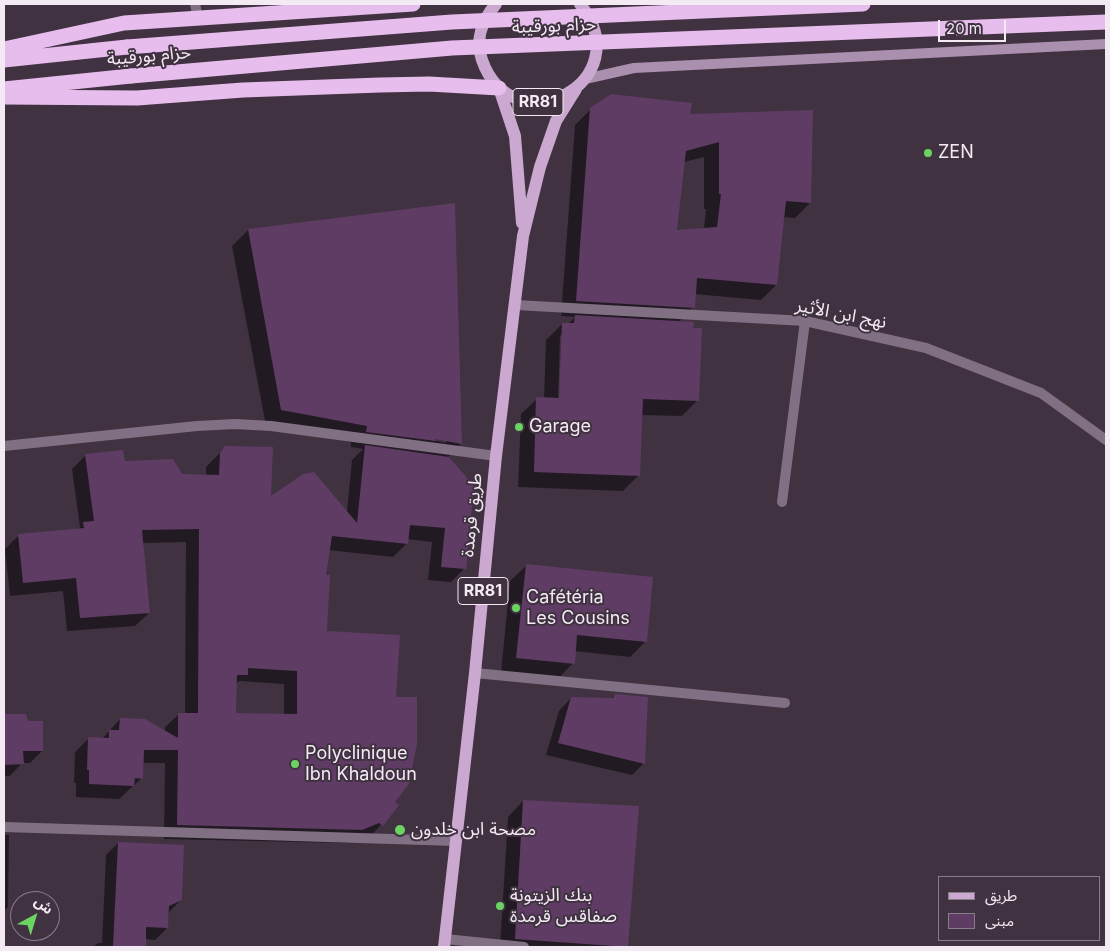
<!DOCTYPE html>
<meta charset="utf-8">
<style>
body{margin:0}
#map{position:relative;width:1110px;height:951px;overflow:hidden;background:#403241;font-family:Inter,"Noto Sans Arabic",sans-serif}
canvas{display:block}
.frame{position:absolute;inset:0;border:5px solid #f3eaf4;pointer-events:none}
.legend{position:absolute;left:938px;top:876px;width:162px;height:65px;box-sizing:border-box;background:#403241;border:1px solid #887c89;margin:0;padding:6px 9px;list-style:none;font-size:15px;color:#f3eaf4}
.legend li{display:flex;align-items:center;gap:10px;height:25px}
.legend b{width:25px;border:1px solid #887c89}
.north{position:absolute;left:10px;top:891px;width:50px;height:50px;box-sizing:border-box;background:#403241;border:1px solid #887c89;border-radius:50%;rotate:39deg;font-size:14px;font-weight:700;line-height:20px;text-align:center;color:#f3eaf4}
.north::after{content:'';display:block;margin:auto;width:18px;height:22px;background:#6bd362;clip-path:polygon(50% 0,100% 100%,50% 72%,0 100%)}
.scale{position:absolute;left:938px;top:20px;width:68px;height:22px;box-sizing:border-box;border:2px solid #f3eaf4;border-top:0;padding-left:6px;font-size:15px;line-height:18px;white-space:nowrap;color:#f3eaf4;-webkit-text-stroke:4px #403241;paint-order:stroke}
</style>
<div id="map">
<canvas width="1110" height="951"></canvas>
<div class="frame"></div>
<ul class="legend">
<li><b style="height:6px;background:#caa8cf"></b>طريق</li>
<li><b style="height:14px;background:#5f3c64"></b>مبنى</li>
</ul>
<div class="north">ش</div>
<div class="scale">20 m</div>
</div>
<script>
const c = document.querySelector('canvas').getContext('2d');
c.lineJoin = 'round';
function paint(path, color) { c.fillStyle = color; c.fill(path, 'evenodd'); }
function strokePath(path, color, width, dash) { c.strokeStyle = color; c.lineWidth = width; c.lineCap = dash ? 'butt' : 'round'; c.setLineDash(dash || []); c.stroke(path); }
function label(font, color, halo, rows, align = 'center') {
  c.font = font + ' Inter,"Noto Sans Arabic",sans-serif'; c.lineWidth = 4; c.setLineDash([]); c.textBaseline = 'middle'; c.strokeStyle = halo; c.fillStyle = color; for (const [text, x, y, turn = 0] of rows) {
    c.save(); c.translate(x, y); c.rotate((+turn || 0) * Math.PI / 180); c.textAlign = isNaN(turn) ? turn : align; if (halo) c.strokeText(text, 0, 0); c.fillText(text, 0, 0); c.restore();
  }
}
paint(new Path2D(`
 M591 109 689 115 810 203 795 218 783 217 776 285 761 300 694 294 693 307 679 322 698 400 682 416 641 415 639 475 623 491 518 487 521 414 537 399H544L546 340 562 324H568L575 317 561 316 575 125ZM704 157V209H706L704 229 676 231 684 162ZM563 333 560 405H558L560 336Z
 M454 204 461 444 448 457 464 569 451 582 428 580 432 542 407 539V543L393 557 328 550 324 576 326 632 395 698 393 802 398 806 368 839 347 843 164 839 165 763H142V778L119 799 76 797V783H74L75 752 89 738 102 739 120 719 165 732V727L179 714H185L186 542 142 543 149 613 135 626 67 631 63 591 10 596 5 549 19 535 77 530 80 527 72 469 85 456 124 462 182 475 206 476V467L226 447 270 499 347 512 352 460 363 449 351 447V442L266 426 232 246 248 230ZM429 437 446 440V443L428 439ZM239 681 284 684V715H235V685Z
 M526 566 646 641 630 657 574 651 573 663 558 679 501 673 510 581Z
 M615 695 643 764 632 775 546 755 559 711 571 698 610 699Z
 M4 716H25L42 751 30 763H22L10 776H4Z
 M523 801 626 947H500L508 817Z
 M4 835H9L8 907 4 911Z
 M118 843 181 900 169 912 167 928 155 940 145 939V947H93L98 943H102L106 855Z`), '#0007');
paint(new Path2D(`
 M611 94 692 103 690 114 813 110 811 203 786 201 777 285 697 278 695 308 576 301 590 108ZM719 142V194H721L717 227 677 230 686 151Z
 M455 203 462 444 435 439 436 441 366 432 367 426 281 410 248 229Z
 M575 315 694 322 693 328H702L699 401 643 399 640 476 534 472 536 397 559 398 562 323H574Z
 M365 445 449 457 474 486 466 569 441 567 445 528 410 525 408 544 332 536 326 575H330L327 631 400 635 396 697H417V744L409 784 395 802 399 805 383 826 379 823 362 830 177 825 178 750H144L143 779 135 778 134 786 89 784V770H87L88 737 109 738V730H119L120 718 145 719 178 738V713H198L199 529 142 530 150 613 80 618 76 578 23 583 18 534 84 528 83 522 94 521 85 454 123 450 125 461 173 459 182 474 219 475 220 453 225 446 273 447 271 496 303 474 314 472 357 523ZM248 668 297 671V714L236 713 237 675H248Z
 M526 564 653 577 647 642 577 635 575 664 516 658Z
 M615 694 648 697 645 764 558 743 571 697 613 698Z
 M4 714H26L28 721H43V751H23L24 764 4 765Z
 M523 800 639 806 628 947 515 939Z
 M118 842 184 845 182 900 169 906 168 928 146 927V947H113Z`), '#5f3c64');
strokePath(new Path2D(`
 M195 4 198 18
 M516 305 805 321 926 348 1041 393 1106 440
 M4 446 197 426 235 424 271 426 496 456
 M782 502 805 321
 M475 673 785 703
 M4 827 456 841
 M445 939 524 947`), '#817084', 10);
strokePath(new Path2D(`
 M585 79 634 68 1106 44`), '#aa90ae', 10);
strokePath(new Path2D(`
 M496 4C482 20 475 40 482 60 513 148 642 82 580 4
 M499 88 515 136 522 223
 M444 947 475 673 496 456 523 236 540 167 556 121 576 89`), '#caa8cf', 12);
strokePath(new Path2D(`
 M4 49 124 23 413 4
 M4 60 127 47
 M4 89 131 76
 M4 97 137 98 243 90 380 85 429 84 499 88`), '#e7bded', 15);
strokePath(new Path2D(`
 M127 47 452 22 863 4
 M131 76 452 48 1106 22`), '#e7bded', 15);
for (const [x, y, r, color] of [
 [928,153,5,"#6bd362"],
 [519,427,5,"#6bd362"],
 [516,608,5,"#6bd362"],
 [295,764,5,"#6bd362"],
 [400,830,6,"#6bd362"],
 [500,906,5,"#6bd362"]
]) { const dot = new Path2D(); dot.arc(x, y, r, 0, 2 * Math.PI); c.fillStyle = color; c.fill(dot); strokePath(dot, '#403241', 2); }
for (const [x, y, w] of [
 [538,102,50],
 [483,591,50]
]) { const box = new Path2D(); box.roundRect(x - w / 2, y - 13.5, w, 27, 4); c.fillStyle = '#403241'; c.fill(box); strokePath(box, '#f3eaf4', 1); }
label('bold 16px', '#f3eaf4', null, [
 ["RR81",538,102],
 ["RR81",483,591]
]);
label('18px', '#f3eaf4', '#403241', [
 ["حزام بورقيبة",554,26,-2],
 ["حزام بورقيبة",149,56,-5],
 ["نهج ابن الأثير",841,314,11],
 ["طريق قرمدة",472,515,-84]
]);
label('18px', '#f3eaf4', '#403241', [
 ["ZEN",938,153],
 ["Garage",529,427],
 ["Cafétéria",526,598],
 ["Les Cousins",526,619],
 ["Polyclinique",305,754],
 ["Ibn Khaldoun",305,775],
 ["مصحة ابن خلدون",411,830],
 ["بنك الزيتونة",510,896],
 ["صفاقس قرمدة",510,917]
], 'left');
</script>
